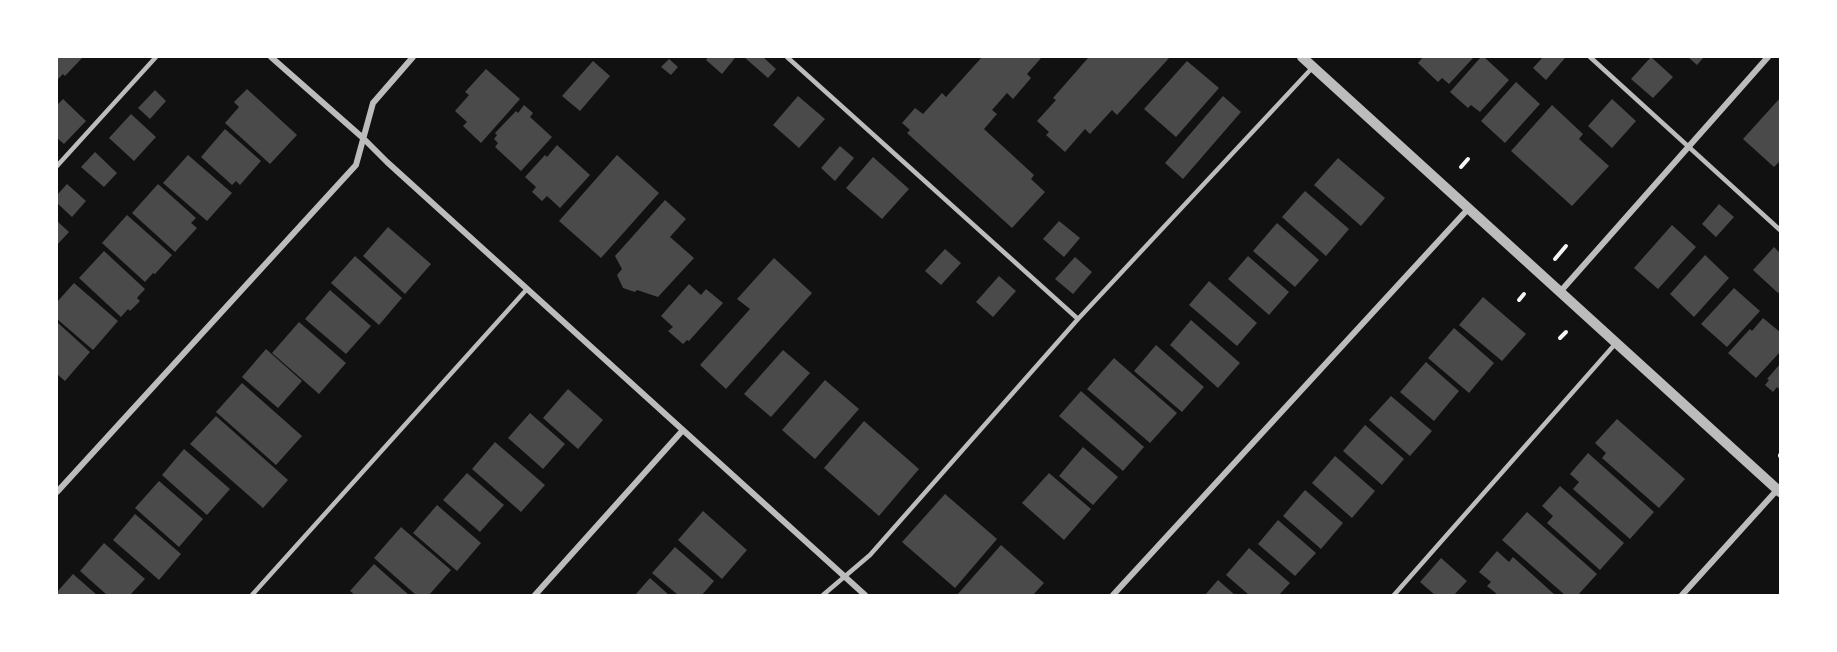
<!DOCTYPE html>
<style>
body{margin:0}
#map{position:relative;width:1837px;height:652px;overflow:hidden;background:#111;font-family:"Nunito Sans",sans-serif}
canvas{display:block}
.frame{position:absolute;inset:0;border:58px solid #fff;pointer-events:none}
</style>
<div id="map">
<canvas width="1837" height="652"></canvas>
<div class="frame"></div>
</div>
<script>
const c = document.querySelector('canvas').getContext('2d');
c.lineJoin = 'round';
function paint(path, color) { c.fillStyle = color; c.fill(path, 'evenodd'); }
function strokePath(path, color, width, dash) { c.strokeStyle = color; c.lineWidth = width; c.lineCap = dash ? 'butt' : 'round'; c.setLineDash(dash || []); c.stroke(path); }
paint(new Path2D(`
 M57 57H83L65 76 63 74 57 80Z
 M708 57H734L735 58 722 74 706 60Z
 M744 57H763L776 69 768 78Z
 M982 57H1042L1027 74 1031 78 1013 99 1007 93 992 110 997 114 984 129 1034 175 1031 179 1045 192 1012 228 907 133 910 130 902 123 915 108 923 114 942 93 946 97Z
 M1087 57H1170L1117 115 1112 110 1090 134 1085 129 1065 152 1046 135 1049 132 1037 121 1056 100 1053 98 1088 58Z
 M1423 57H1474L1449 84 1442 78 1438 82 1418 63Z
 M1481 57H1484L1509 80 1480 112 1471 105 1468 108 1450 92Z
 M1543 57H1563L1565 58 1546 80 1533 68Z
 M1651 57 1673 77 1653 98 1631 79Z
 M1688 57H1704L1697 65Z
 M669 59 678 67 671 75 661 67Z
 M593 61 610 76 580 111 562 96Z
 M1187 61 1219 88 1176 137 1144 109Z
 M486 69 520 99 481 143 463 126 467 122 455 111 469 95 465 92Z
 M1516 82 1540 104 1505 143 1481 121Z
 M247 89 297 135 270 164 225 123 239 107 234 102Z
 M155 90 166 101 150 119 138 108Z
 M798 96 825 119 799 148 773 125Z
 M1223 96 1241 112 1183 179 1165 163Z
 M1780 98V161L1774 167 1743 139Z
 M63 99 86 121 64 144 57 138V105Z
 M1612 99 1636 121 1612 148 1588 126Z
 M524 105 533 113 530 117 552 137 521 171 495 147 498 143 494 139 497 135 495 133 516 111 518 113Z
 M1552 105 1583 134 1579 139 1609 166 1572 206 1511 151Z
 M131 114 156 137 134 161 109 138Z
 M225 129 261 161 240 185 236 181 232 185 201 157Z
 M557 145 590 175 560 208 547 196 542 201 532 192 536 187 525 177 545 155 547 157Z
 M840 146 854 158 835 181 821 168Z
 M95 152 117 173 104 187 81 167Z
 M188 155 232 193 207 221 163 183Z
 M617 155 659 193 601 258 559 221Z
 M873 157 909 189 882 219 846 188Z
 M1338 158 1385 198 1361 226 1314 185Z
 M67 184 86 201 72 217 57 203V195Z
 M158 184 196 218 191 223 197 228 175 252 132 213Z
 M1305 191 1349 229 1326 256 1282 217Z
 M665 200 686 219 670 237 694 258 658 297 637 290 635 292 623 288 617 275 622 269 615 256Z
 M1719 204 1734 217 1716 237 1702 224Z
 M127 215 172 255 155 274 153 273 145 282 102 243Z
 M57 221 69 232 57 245Z
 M1059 221 1080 238 1064 257 1043 239Z
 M1277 223 1319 260 1295 287 1253 251Z
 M1672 225 1696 247 1658 289 1634 268Z
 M388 227 431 264 405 294 363 256Z
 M1774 247 1780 253V291L1778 293 1753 270Z
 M945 249 961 263 941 285 925 271Z
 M104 251 145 289 137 298 140 301 130 311 128 309 121 317 79 278Z
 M1705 255 1729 278 1694 317 1670 294Z
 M355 256 402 298 379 325 331 283Z
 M1248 256 1289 292 1269 315 1228 279Z
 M1075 257 1092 272 1073 294 1055 279Z
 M774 258 812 293 726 389 700 365 750 309 737 299Z
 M999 276 1016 291 993 317 976 302Z
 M1209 281 1257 323 1237 346 1189 305Z
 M74 283 118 321 93 350 57 319V302Z
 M689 284 701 295 706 289 723 303 689 341 687 340 683 344 668 331 673 327 661 316Z
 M1734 288 1760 311 1727 347 1701 324Z
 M330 290 371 326 346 354 305 319Z
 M1483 297 1526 334 1502 361 1459 325Z
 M1763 318 1780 332V352L1756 378 1728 353 1750 329 1752 331Z
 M1191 320 1240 363 1218 388 1170 345Z
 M57 322 90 352 65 381 57 374Z
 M299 322 346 363 319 394 272 353Z
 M1454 328 1494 363 1469 393 1428 358Z
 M1156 345 1204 387 1182 412 1134 371Z
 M266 349 302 381 278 408 242 377Z
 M783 350 810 373 771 417 744 394Z
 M1114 358 1177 413 1150 443 1087 389Z
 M1426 362 1459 391 1434 421 1400 392Z
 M1780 364V390L1777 387 1773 392 1765 385 1769 380 1767 379Z
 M825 380 859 409 815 459 782 430Z
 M242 383 302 436 276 465 216 412Z
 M568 389 603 420 578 449 543 418Z
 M1081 391 1144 447 1123 471 1059 416Z
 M1391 396 1432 431 1410 456 1369 420Z
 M530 413 565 444 543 469 508 438Z
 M216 416 288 480 263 508 190 444Z
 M1617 419 1685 479 1659 508 1602 458 1606 453 1595 443Z
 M864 421 919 469 879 516 824 468Z
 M1365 425 1404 459 1382 485 1343 451Z
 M495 442 545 485 521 512 472 469Z
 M1083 447 1118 477 1093 505 1059 476Z
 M184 449 230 489 207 515 162 475Z
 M1588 453 1654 512 1630 539 1573 489 1579 482 1570 474Z
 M1335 456 1375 491 1352 518 1312 483Z
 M467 473 504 505 480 532 443 500Z
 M1049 473 1091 509 1064 540 1022 503Z
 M159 481 203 519 179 547 135 508Z
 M1560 486 1624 543 1600 570 1547 523 1553 516 1542 506Z
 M1305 490 1343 523 1321 549 1283 516Z
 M945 494 997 539 955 588 902 542Z
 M437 505 481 543 457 571 413 533Z
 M703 511 747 550 722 579 678 540Z
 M1527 512 1597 574 1578 595H1565L1502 540Z
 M135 514 181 554 159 580 113 540Z
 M1278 520 1316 553 1295 576 1258 544Z
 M401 527 451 570 429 595H416L374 558Z
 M104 543 145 579 130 595H107L80 571Z
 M1001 545 1044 583 1033 595H957Z
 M675 547 714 581 702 595H678L652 573Z
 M1249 548 1290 583 1279 595H1249L1226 575Z
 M1497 551 1509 562 1513 557 1555 595H1498L1487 586 1491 582 1479 572Z
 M1441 558 1467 581 1454 595H1435L1420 582Z
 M374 564 409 595H355L350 591Z
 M73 574 97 595H57V592Z
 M650 578 669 595H635Z
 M1218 580 1235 595H1205Z`), '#4a4a4a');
strokePath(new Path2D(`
 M1461 167 1468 159
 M1555 259 1566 246
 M1519 300 1524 294
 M1560 338 1566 332
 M1780 456V455`), '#f5f5f5', 4);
strokePath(new Path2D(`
 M787 57 1078 319
 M1590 57 1780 230
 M57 166 156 57
 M252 595 527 289
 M823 595 870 555 1078 319 1313 67
 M1394 595 1616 343`), '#bcbcbc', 4.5);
strokePath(new Path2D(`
 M271 57 363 138 387 162 865 595
 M1560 292 1768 57
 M57 492 356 165 373 103 413 57
 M535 595 683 430
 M1113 595 1468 209
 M1682 595 1777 490`), '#bcbcbc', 6);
strokePath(new Path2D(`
 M1302 57 1780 492`), '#bcbcbc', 10);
</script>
